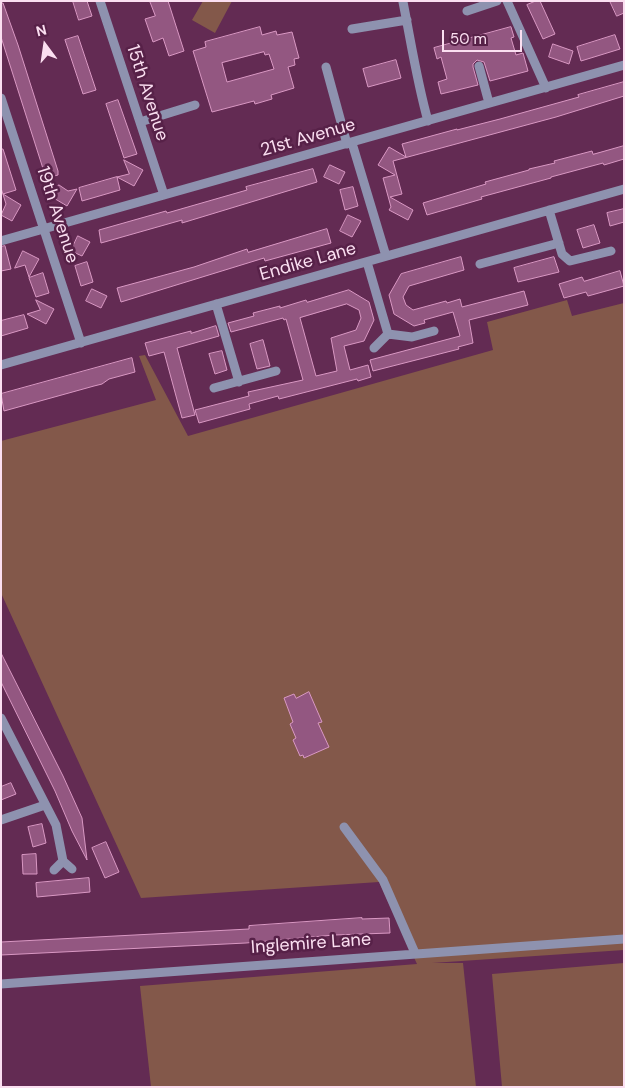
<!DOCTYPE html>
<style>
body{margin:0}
#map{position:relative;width:625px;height:1088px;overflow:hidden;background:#632b53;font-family:"DM Sans",sans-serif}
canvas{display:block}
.frame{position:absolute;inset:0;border:2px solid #fbdff1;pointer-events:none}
.north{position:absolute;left:20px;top:20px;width:50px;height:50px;-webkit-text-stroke:4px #572148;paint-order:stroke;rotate:346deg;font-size:14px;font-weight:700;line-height:20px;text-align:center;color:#fbdff1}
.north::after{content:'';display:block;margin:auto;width:18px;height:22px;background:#fbdff1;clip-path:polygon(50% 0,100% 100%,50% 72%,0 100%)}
.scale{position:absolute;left:442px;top:30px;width:80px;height:22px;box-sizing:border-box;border:2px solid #fbdff1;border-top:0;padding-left:6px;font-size:15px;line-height:18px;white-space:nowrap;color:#fbdff1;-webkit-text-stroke:4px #572148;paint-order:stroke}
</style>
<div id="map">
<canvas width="625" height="1088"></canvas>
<div class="frame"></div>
<div class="north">N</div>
<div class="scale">50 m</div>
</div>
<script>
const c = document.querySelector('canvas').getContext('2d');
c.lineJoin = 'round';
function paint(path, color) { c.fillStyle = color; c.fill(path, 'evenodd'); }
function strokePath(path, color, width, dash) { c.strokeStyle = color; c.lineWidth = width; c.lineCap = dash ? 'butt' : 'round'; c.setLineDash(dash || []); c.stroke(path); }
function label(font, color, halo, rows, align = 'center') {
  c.font = font + ' "DM Sans",sans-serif'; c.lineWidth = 5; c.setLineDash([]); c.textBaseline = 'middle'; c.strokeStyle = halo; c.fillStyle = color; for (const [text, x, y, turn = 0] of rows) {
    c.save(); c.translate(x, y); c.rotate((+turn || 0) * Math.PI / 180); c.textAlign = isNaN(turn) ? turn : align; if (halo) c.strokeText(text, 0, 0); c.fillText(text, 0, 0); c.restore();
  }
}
paint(new Path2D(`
 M203 1H232L215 33 192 20Z
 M567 300 572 316 624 303V950L432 963H463L476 1087H151L140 986 417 964 379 882 141 898 1 593V441L156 400 139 356 145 355 188 436 493 350 487 322Z
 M624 963V1087H502L492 974Z`), '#83584a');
const building = new Path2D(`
 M73 1H87L92 16 79 20Z
 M150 1H168L184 51 169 56 163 38 153 42 145 19 155 16Z
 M536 1H540L555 34 543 39 527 5Z
 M610 1H624V13L617 16Z
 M1 3H3L18 45 58 171V175L46 178 1 37Z
 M260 27 262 35 276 31 277 35 292 32 299 58 294 59 295 65 288 67 294 88 271 95 272 99 255 104 254 101 212 112 193 51 206 47 205 42ZM264 52 265 55 269 54 274 69 227 82 222 63Z
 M511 27 514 37 511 38 516 55 523 53 528 71 490 81 484 62 477 60 473 64V67L478 85 441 94 438 82 447 79 441 57 437 59 434 48Z
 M615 35 620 49 581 61 577 47Z
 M78 36 96 90 83 94 65 40Z
 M553 44 573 51 569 64 549 57Z
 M396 60 401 78 368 87 363 69Z
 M624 82V96L556 117 393 161 402 194 390 197 413 210 408 220 389 210 391 207 383 178 395 175 378 165 389 147 406 157 402 144 457 129V130L500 119 579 97 578 95Z
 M118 100 137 154 124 158 106 104Z
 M624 146V159L604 165 603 163 551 177V178L481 197 482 199 427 215 423 203 486 184 485 182 529 170V169L555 163 554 161 592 151 593 154Z
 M1 149H3L16 190 3 194 21 205 12 221 1 215 6 204 1 188Z
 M124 160 143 170 134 186 117 177 129 174Z
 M330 165 345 172 339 184 324 177Z
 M313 169 317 182 182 223V220L101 243 99 230 166 211 167 213 247 190 246 187Z
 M117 177 120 190 82 201 79 188Z
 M59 185 68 191 77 189 67 206 52 197Z
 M353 187 358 206 345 210 340 190Z
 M624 209V222L610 226 607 213Z
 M348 215 361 221 352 237 340 231Z
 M594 225 600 243 583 248 577 230Z
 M327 229 331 243 265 261 264 258 121 302 117 288 194 267 247 249 248 252Z
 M78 236 90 242 82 256 71 251Z
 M5 246 11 269 1 271V247Z
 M23 251 39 259 29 277 25 265 15 268Z
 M461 257 464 270 409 286 403 297 406 305 413 310 446 301 447 303 460 299 462 307 524 291 528 305 469 320 473 343 458 347 459 349 373 371 370 360 460 336 453 312 424 320 425 323 414 326 394 314 389 295 401 274Z
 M554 257 559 272 518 282 514 268Z
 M87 262 93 282 81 286 75 266Z
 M620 271 624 286 588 296 586 292 564 298 559 284 582 277 584 281Z
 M43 273 49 293 36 297 29 278Z
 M92 289 107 296 101 308 86 301Z
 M349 290 369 302 374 320 364 341 344 346 350 370 368 365 371 377 358 381 357 379 279 399 278 396 249 404 250 409 199 423 195 410 249 396 248 392 303 380 286 319 284 320 283 318 231 332 228 323 254 316 253 313 280 306V308L306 300 307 302ZM347 304 359 310 361 318 356 330 331 338 337 371 316 376 300 318Z
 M36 300 54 309 46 324 27 314 40 310Z
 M24 315 28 328 1 336V321Z
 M216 326 219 336 177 348 195 415 182 418 164 352 149 356 145 343 191 331V333Z
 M263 340 270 366 257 369 250 344Z
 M222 351 227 370 215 374 209 354Z
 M132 358 135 372 109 379 102 384 94 386 4 411 1 394Z
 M1 653 63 776 82 818 87 860 72 831 55 791 1 682Z
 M309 692 322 722 318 723 329 747 304 758 303 755 300 756 293 740 296 738 290 724 293 722 284 698 294 694 296 698Z
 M11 783 16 794 1 800V787Z
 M42 824 46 843 33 847 28 827Z
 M106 842 119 872 105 878 92 848Z
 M36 854 37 874H23L22 855Z
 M89 878 90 892 37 897 36 883Z
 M362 918V919L389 918 390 933 334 935 246 943 1 955V942L249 929V926Z`);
paint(building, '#935781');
strokePath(building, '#d998c3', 1);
strokePath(new Path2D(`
 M100 1 164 195
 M507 1 546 88
 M403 2C411 42 417 82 428 121
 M467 11 497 1
 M352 29 407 20
 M479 66 489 103
 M326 67 347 144
 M1 98 81 343
 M140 122 195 105
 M352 143 386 256
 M549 210 562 254 570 261 611 251
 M1 241 624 65
 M367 262 388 334
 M480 264 559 243
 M216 304 239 382
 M374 348 388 334 412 337 434 331
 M1 365 624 189
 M214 388 276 371
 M1 718 56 825 63 861
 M1 820 45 805
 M344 827 383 880 415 953
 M54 870 63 861 72 869
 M1 984 624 939`), '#8e92af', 9);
label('18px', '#fbdff1', '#572148', [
 ["15th Avenue",147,93,72],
 ["21st Avenue",308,138,-16],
 ["19th Avenue",57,215,72],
 ["Endike Lane",308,262,-16],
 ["Inglemire Lane",311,944,-4]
]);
</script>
